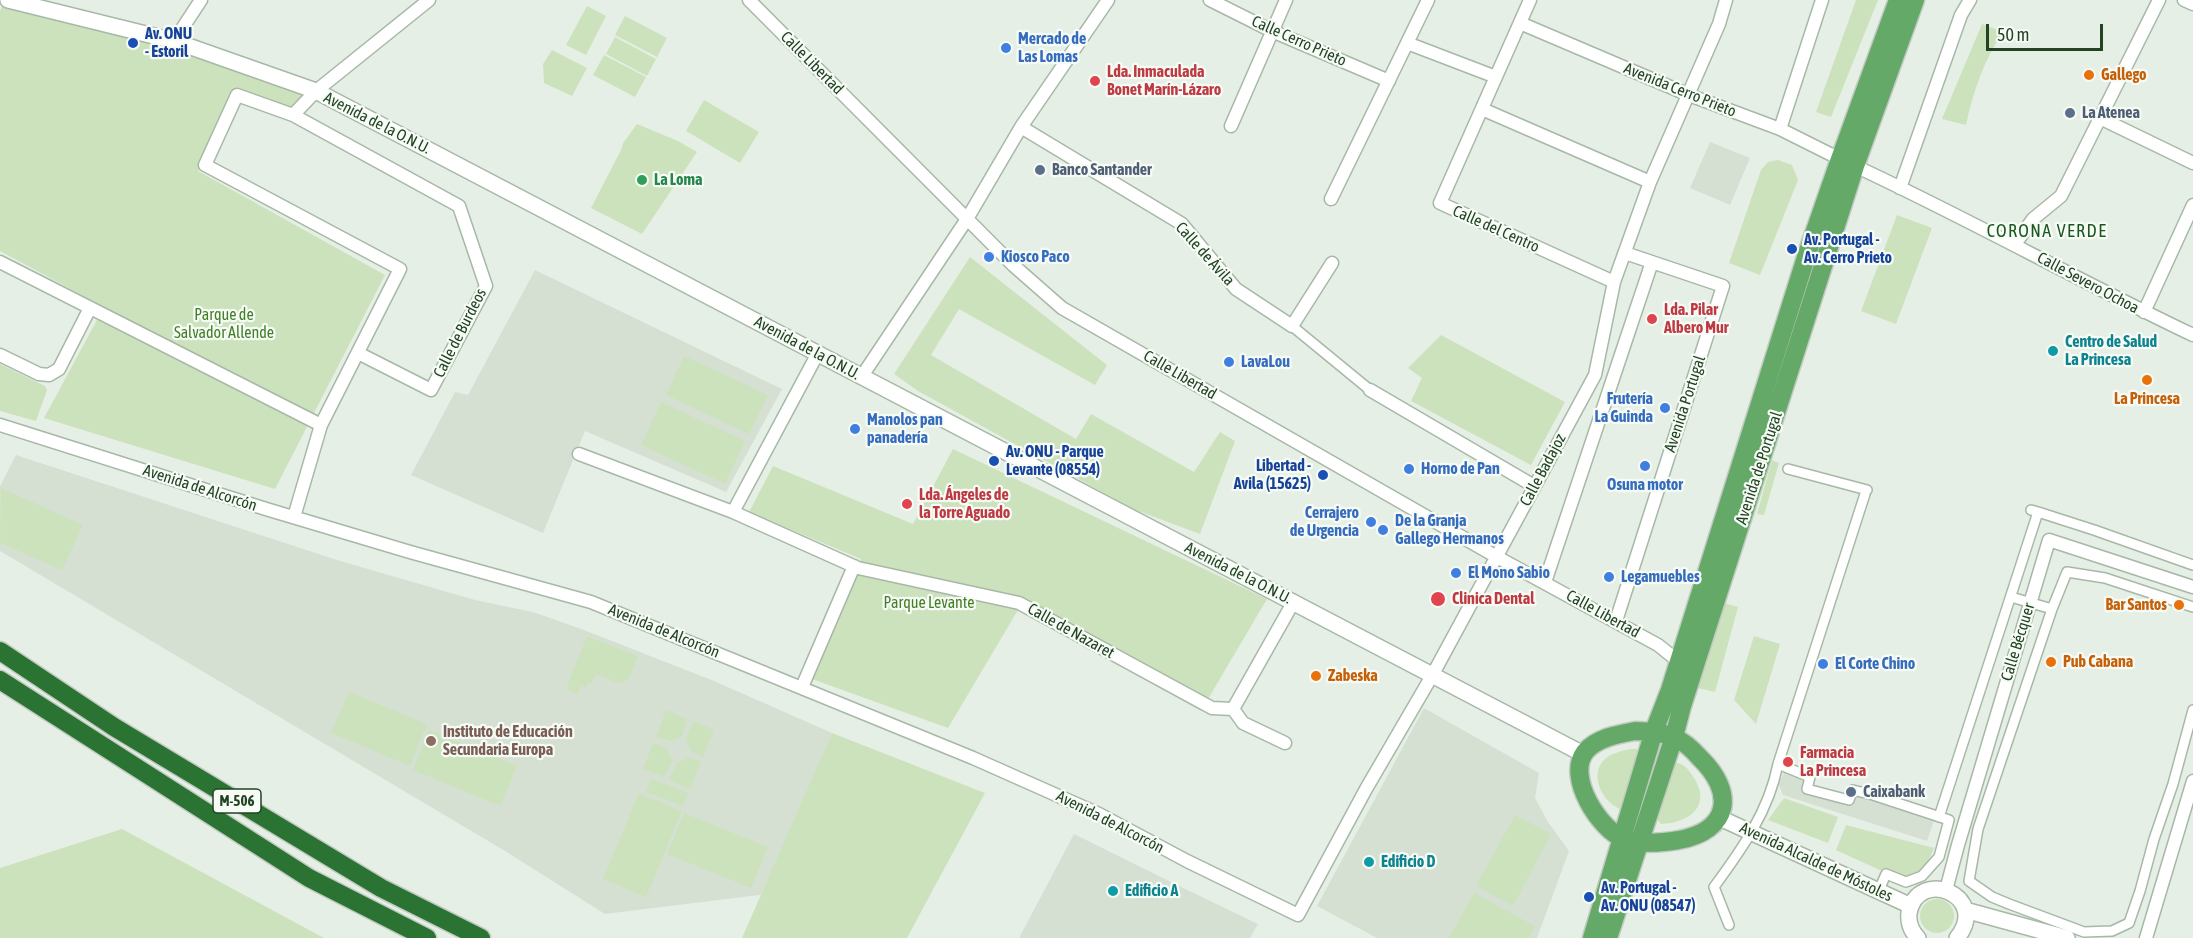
<!DOCTYPE html>
<meta charset="utf-8">
<style>
body{margin:0}
#map{position:relative;width:2193px;height:938px;overflow:hidden;background:#e6efe5;font-family:"Asap Condensed",sans-serif}
canvas{display:block}
.scale{position:absolute;left:1986px;top:24px;width:117px;height:27px;box-sizing:border-box;border:3px solid #224423;border-top:0;padding-left:8px;font-size:18px;line-height:21px;white-space:nowrap;color:#224423;-webkit-text-stroke:4px #f7fbf6;paint-order:stroke}
</style>
<div id="map">
<canvas width="2193" height="938"></canvas>
<div class="scale">50 m</div>
</div>
<script>
const c = document.querySelector('canvas').getContext('2d');
c.lineJoin = 'round';
function paint(path, color) { c.fillStyle = color; c.fill(path, 'evenodd'); }
function strokePath(path, color, width, dash) { c.strokeStyle = color; c.lineWidth = width; c.lineCap = dash ? 'butt' : 'round'; c.setLineDash(dash || []); c.stroke(path); }
function label(font, color, halo, rows, align = 'center') {
  c.font = font + ' "Asap Condensed",sans-serif'; c.lineWidth = 4.5; c.setLineDash([]); c.textBaseline = 'middle'; c.strokeStyle = halo; c.fillStyle = color; for (const [text, x, y, turn = 0] of rows) {
    c.save(); c.translate(x, y); c.rotate((+turn || 0) * Math.PI / 180); c.textAlign = isNaN(turn) ? turn : align; if (halo) c.strokeText(text, 0, 0); c.fillText(text, 0, 0); c.restore();
  }
}
paint(new Path2D(`
 M1710 142 1750 158 1730 205 1690 188Z
 M535 270 782 389 726 492 585 431 543 533 411 475 455 392 468 395Z
 M16 455 337 560 475 600 533 612 584 630 714 681 832 733 767 894 605 914 505 851 0 551V486Z
 M1424 708 1539 773 1535 798 1548 822 1569 851 1537 938H1377L1317 906Z
 M1785 769 1810 777 1807 788 1849 800 1853 790 1936 815 1927 841 1783 795 1779 785Z
 M1074 834 1175 884 1258 924 1250 938H1019Z`), '#d5e0d3');
paint(new Path2D(`
 M5 0 222 57 316 91 291 110 235 91 198 171 385 275 275 489 44 418 104 307 0 251V11Z
 M1856 0H1878L1831 117 1816 112Z
 M587 6 606 16 586 55 566 45Z
 M625 16 667 38 657 57 615 35Z
 M1982 24 2003 32C1984 60 1973 92 1966 125L1942 119Z
 M615 37 656 59 647 76 606 54Z
 M552 50 587 68 572 96 544 83 543 64Z
 M604 55 646 77 635 97 593 75Z
 M704 100 759 132 740 163 686 131Z
 M637 124 678 141 697 152 642 234 591 208 621 150 623 143Z
 M1778 160 1792 165 1798 180 1760 275 1729 263 1761 170 1768 162Z
 M1897 215 1932 228 1896 324 1861 311Z
 M970 257 1107 365 1095 385 959 309 931 355 1076 439 1091 414 1194 472 1220 432 1235 441 1200 534 1133 509 918 391 894 374Z
 M1441 335 1565 402 1531 465 1411 401 1422 378 1408 368Z
 M684 356 768 395 749 434 666 395Z
 M0 364 45 386 47 390 36 421 0 411Z
 M661 402 745 441 725 484 641 445Z
 M953 449 1267 599 1201 711 1018 610 948 728 812 679 861 559 749 512 773 466 913 524Z
 M1772 460 1779 463 1764 515 1757 514Z
 M1 488 83 525 62 570 0 543Z
 M1724 603 1738 607 1715 692 1698 688Z
 M587 636 638 656 628 680 618 683 596 674 592 683 588 682 586 688 581 686 578 694 566 689Z
 M1754 636 1780 644 1756 724 1734 700Z
 M349 692 427 724 410 766 331 733Z
 M666 710 687 719 682 736 671 741 656 737Z
 M693 721 714 730 703 757 691 751 686 739Z
 M429 730 517 766 500 806 413 770Z
 M832 733 985 793 907 938H742Z
 M653 743 667 748 672 761 664 777 643 769Z
 M1631 749H1637L1640 754 1623 810C1604 805 1588 776 1604 760 1611 753 1621 751 1631 749Z
 M689 757 701 761 690 789 669 780 677 763Z
 M1678 763C1685 765 1688 769 1692 775 1713 804 1691 823 1661 824L1656 818 1675 764Z
 M651 779 688 793 683 806 646 792Z
 M639 793 682 811 646 897 603 879Z
 M1784 798 1838 817 1828 843 1768 820Z
 M684 813 768 847 751 888 667 854Z
 M1515 815 1551 834 1513 906 1476 886Z
 M1846 825 1934 848 1922 876 1906 882 1836 850Z
 M122 829 324 938H0V868Z
 M1474 893 1535 926 1529 938H1449Z
 M1920 916a17 17 0 1 1 34 0a17 17 0 1 1-34 0Z`), '#cce2bc');
const pedestrian = new Path2D(`
 M1292 326 1370 390
 M1788 469 1867 490
 M2038 512 2094 530 2193 565
 M2011 597 2052 609
 M2193 607 2105 578 2067 572 2052 609 1978 829 1969 881 1992 897 2009 904 2084 932 2112 931 2129 923 2140 891 2154 839 2173 784 2193 710
 M1778 764 1865 494
 M1939 817 2038 512 2031 510
 M1729 925 1714 887C1742 849 1769 811 1778 764L1810 777 1807 789 1849 800 1853 790 1873 795 1949 820 1939 857 1922 876 1906 882 1886 874 1879 890`);
const minor = new Path2D(`
 M749 0 1013 265 1062 308 1497 557 1658 645 1678 661
 M1210 0 1272 31 1389 81
 M1530 0 1440 203 1614 282
 M2184 0 2193 4
 M1520 23 1689 95 1780 129 1840 159
 M174 41 201 0
 M1407 43 1496 77
 M1482 109 1650 182
 M293 115 316 91 429 0
 M2100 118 2193 163
 M1231 126 1286 0
 M1021 127 1182 224 1236 289 1292 326 1332 263
 M1780 129 1822 0
 M1855 166C1969 219 2079 281 2193 335
 M1900 188 1961 15 1970 0
 M1331 199 1428 0
 M2015 244 2033 219 2061 196 2159 0
 M0 262 321 425 400 269 205 165 237 95 293 115 459 206 486 286 431 390 358 353
 M2144 312 2193 205
 M0 355 39 374 49 375 59 369 90 308
 M862 376 967 219 1021 127 1108 0
 M1370 390 1534 486
 M0 425 266 509 410 552 591 602 973 758 1099 814 1187 861 1298 915 1366 789 1433 674 1595 375 1614 282 1650 182 1719 24 1726 0
 M579 454 733 512 858 568 1019 603 1212 708 1233 709 1243 723 1285 743
 M733 512 818 353
 M294 517 321 425
 M1545 582 1652 262
 M1616 621 1723 286 1625 253
 M802 687 854 566
 M1233 709 1294 601
 M1946 890 1958 845 2049 540 2193 587
 M2146 938 2193 781`);
const tertiary = new Path2D(`
 M8 0 174 41 316 91 1583 754
 M1720 818 1911 906
 M1965 910 2067 938
 M1918 938C1911 931 1908 922 1909 913 1918 866 1991 896 1957 938`);
const primary = new Path2D(`
 M1635 731C1648 731 1663 732 1675 738 1685 742 1693 750 1700 758 1735 792 1731 830 1679 840 1661 843 1641 845 1624 839 1599 829 1566 777 1585 752 1596 738 1619 734 1635 731Z
 M1592 938 1654 731 1670 690 1807 254 1840 159 1898 0
 M1608 938 1674 737 1682 706 1855 166 1915 0`);
const motorway = new Path2D(`
 M0 651 114 727 381 888 481 938
 M0 680 309 878 427 938`);
strokePath(pedestrian, '#a7b8a7', 12);
strokePath(minor, '#a7b8a7', 15);
strokePath(tertiary, '#a7b8a7', 18);
strokePath(primary, '#c1cbc1', 21);
strokePath(motorway, '#c1cbc1', 21);
strokePath(pedestrian, '#fff', 9);
strokePath(minor, '#fff', 12);
strokePath(tertiary, '#fff', 15);
strokePath(primary, '#65a969', 18);
strokePath(motorway, '#2a7332', 18);
for (const [x, y, r, color] of [
 [133,43,6,"#1a4fb4"],
 [1006,48,6,"#3f7fe0"],
 [2089,75,6,"#e8710a"],
 [1095,81,6,"#e0444e"],
 [2070,113,6,"#5c6f8a"],
 [1040,170,6,"#5c6f8a"],
 [642,180,6,"#2e9e5b"],
 [1792,249,6,"#1a4fb4"],
 [989,257,6,"#3f7fe0"],
 [1652,319,6,"#e0444e"],
 [2053,351,6,"#0f9aa8"],
 [1229,362,6,"#3f7fe0"],
 [2147,380,6,"#e8710a"],
 [1665,408,6,"#3f7fe0"],
 [855,429,6,"#3f7fe0"],
 [994,461,6,"#1a4fb4"],
 [1645,466,6,"#3f7fe0"],
 [1409,469,6,"#3f7fe0"],
 [1323,475,6,"#1a4fb4"],
 [907,504,6,"#e0444e"],
 [1371,522,6,"#3f7fe0"],
 [1383,530,6,"#3f7fe0"],
 [1456,573,6,"#3f7fe0"],
 [1609,577,6,"#3f7fe0"],
 [1438,599,8,"#e0444e"],
 [2179,605,6,"#e8710a"],
 [2051,662,6,"#e8710a"],
 [1823,664,6,"#3f7fe0"],
 [1316,676,6,"#e8710a"],
 [431,741,6,"#8d6e63"],
 [1788,762,6,"#e0444e"],
 [1851,792,6,"#5c6f8a"],
 [1369,862,6,"#0f9aa8"],
 [1113,891,6,"#0f9aa8"],
 [1589,897,6,"#1a4fb4"]
]) { const dot = new Path2D(); dot.arc(x, y, r, 0, 2 * Math.PI); c.fillStyle = color; c.fill(dot); strokePath(dot, '#f7fbf6', 2); }
for (const [x, y, w] of [
 [237,801,48]
]) { const box = new Path2D(); box.roundRect(x - w / 2, y - 12, w, 24, 4.5); c.fillStyle = '#f7fbf6'; c.fill(box); strokePath(box, '#224423', 1.5); }
label('bold 15px', '#224423', null, [
 ["M-506",237,801]
]);
label('bold 16px', '#164399', '#f7fbf6', [
 ["Av. ONU",145,34],
 ["- Estoril",145,52],
 ["Av. Portugal -",1804,240],
 ["Av. Cerro Prieto",1804,258],
 ["Av. ONU - Parque",1006,452],
 ["Levante (08554)",1006,470],
 ["Libertad -",1311,466,"right"],
 ["Avila (15625)",1311,484,"right"],
 ["Av. Portugal -",1601,888],
 ["Av. ONU (08547)",1601,906]
], 'left');
label('bold 16px', '#366cbe', '#f7fbf6', [
 ["Mercado de",1018,39],
 ["Las Lomas",1018,57],
 ["Kiosco Paco",1001,257],
 ["LavaLou",1241,362],
 ["Frutería",1653,399,"right"],
 ["La Guinda",1653,417,"right"],
 ["Manolos pan",867,420],
 ["panadería",867,438],
 ["Horno de Pan",1421,469],
 ["Osuna motor",1645,485,"center"],
 ["Cerrajero",1359,513,"right"],
 ["de Urgencia",1359,531,"right"],
 ["De la Granja",1395,521],
 ["Gallego Hermanos",1395,539],
 ["El Mono Sabio",1468,573],
 ["Legamuebles",1621,577],
 ["El Corte Chino",1835,664]
], 'left');
label('16px', '#224423', '#f7fbf6', [
 ["Calle Cerro Prieto",1299,41,24],
 ["Calle Libertad",812,63,45],
 ["Avenida Cerro Prieto",1680,90,22],
 ["Avenida de la O.N.U.",377,123,27],
 ["Calle del Centro",1496,229,24],
 ["Calle de Ávila",1205,254,48],
 ["Calle Severo Ochoa",2088,283,28],
 ["Calle de Burdeos",460,333,-63],
 ["Avenida de la O.N.U.",807,348,28],
 ["Calle Libertad",1180,375,30],
 ["Avenida Portugal",1685,404,-72],
 ["Avenida de Portugal",1759,468,-72],
 ["Calle Badajoz",1543,470,-62],
 ["Avenida de Alcorcón",200,488,18],
 ["Avenida de la O.N.U.",1238,573,27],
 ["Calle Libertad",1603,614,29],
 ["Avenida de Alcorcón",664,631,22],
 ["Calle de Nazaret",1071,631,29],
 ["Calle Bécquer",2018,642,-73],
 ["Avenida de Alcorcón",1110,822,27],
 ["Avenida Alcalde de Móstoles",1816,862,25]
]);
label('bold 16px', '#be3a42', '#f7fbf6', [
 ["Lda. Inmaculada",1107,72],
 ["Bonet Marín-Lázaro",1107,90],
 ["Lda. Pilar",1664,310],
 ["Albero Mur",1664,328],
 ["Lda. Ángeles de",919,495],
 ["la Torre Aguado",919,513],
 ["Clinica Dental",1452,599],
 ["Farmacia",1800,753],
 ["La Princesa",1800,771]
], 'left');
label('bold 16px', '#c56008', '#f7fbf6', [
 ["Gallego",2101,75],
 ["La Princesa",2147,399,"center"],
 ["Bar Santos",2167,605,"right"],
 ["Pub Cabana",2063,662],
 ["Zabeska",1328,676]
], 'left');
label('bold 16px', '#4e5e75', '#f7fbf6', [
 ["La Atenea",2082,113],
 ["Banco Santander",1052,170],
 ["Caixabank",1863,792]
], 'left');
label('bold 16px', '#27864d', '#f7fbf6', [
 ["La Loma",654,180]
], 'left');
label('16px', '#427f27', '#f7fbf6', [
 ["Parque de",224,315],
 ["Salvador Allende",224,333],
 ["Parque Levante",929,603]
]);
label('bold 16px', '#0d838f', '#f7fbf6', [
 ["Centro de Salud",2065,342],
 ["La Princesa",2065,360],
 ["Edificio D",1381,862],
 ["Edificio A",1125,891]
], 'left');
label('bold 16px', '#785e54', '#f7fbf6', [
 ["Instituto de Educación",443,732],
 ["Secundaria Europa",443,750]
], 'left');
c.letterSpacing = '1.5px';
label('18px', '#1b581f', '#f7fbf6', [
 ["CORONA VERDE",2047,231]
]);
c.letterSpacing = '0px';
</script>
